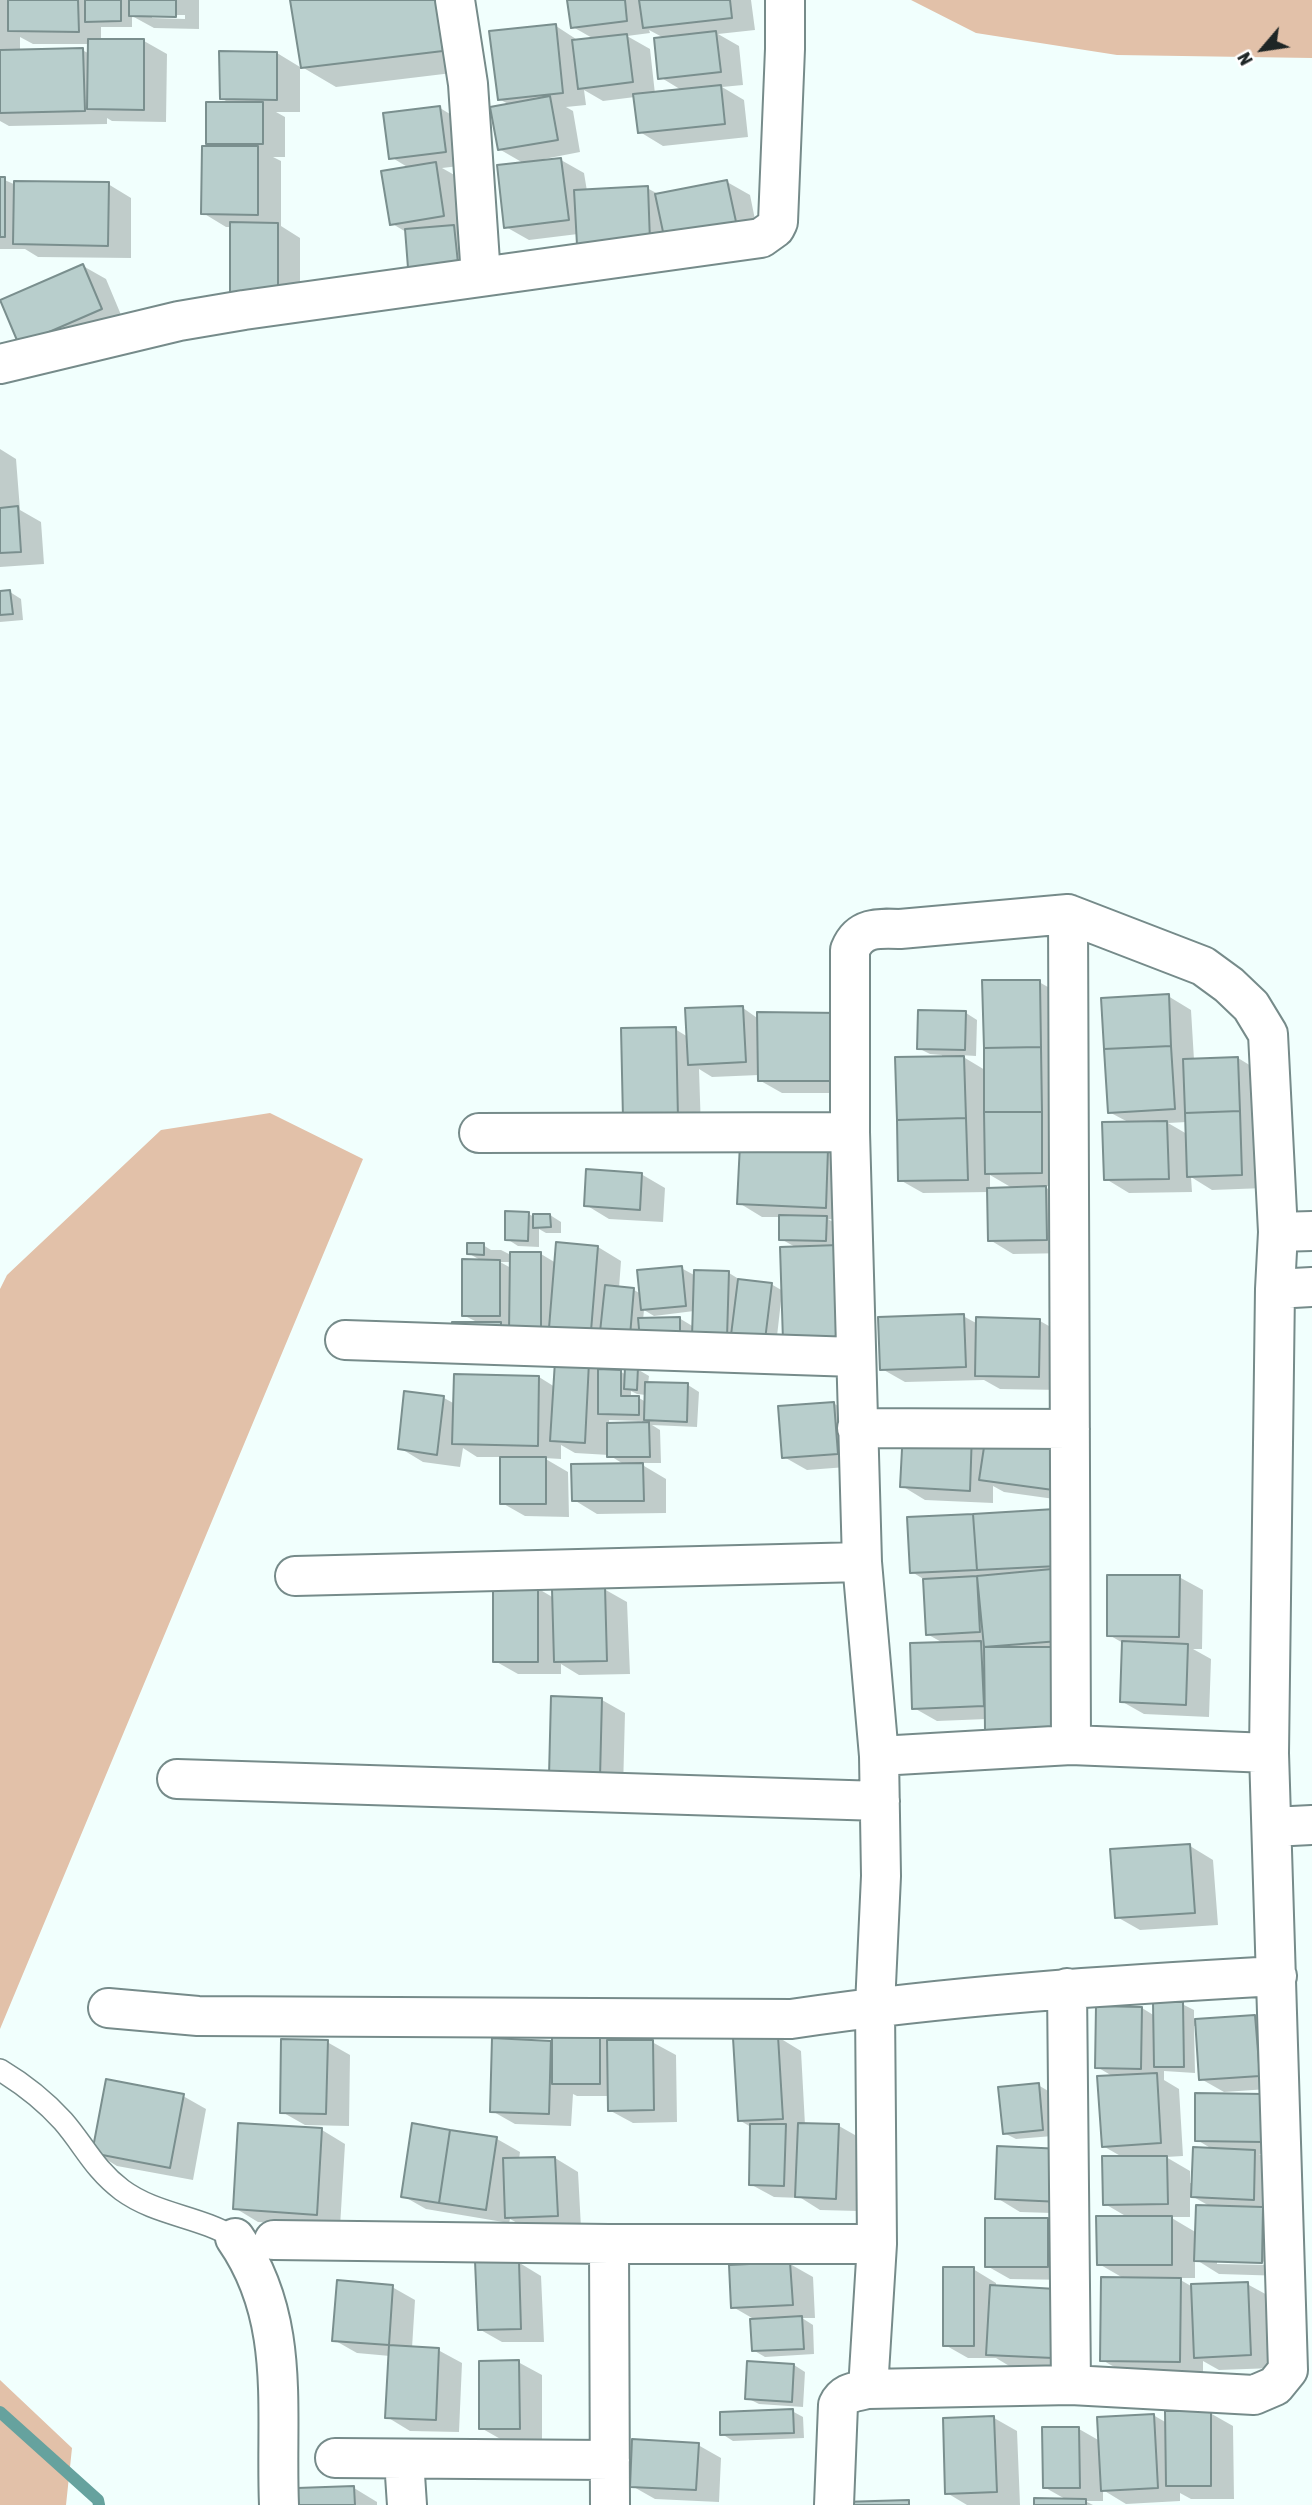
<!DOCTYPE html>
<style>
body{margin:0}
#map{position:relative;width:1312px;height:2505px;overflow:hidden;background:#f1fffd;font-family:"Asap Condensed",sans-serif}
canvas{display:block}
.north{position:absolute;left:1228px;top:14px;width:70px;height:70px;-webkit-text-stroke:5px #fff;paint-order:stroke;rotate:241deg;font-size:19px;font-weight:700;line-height:28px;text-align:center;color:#1d2525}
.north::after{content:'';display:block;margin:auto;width:24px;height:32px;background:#1d2525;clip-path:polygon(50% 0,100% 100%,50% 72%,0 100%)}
</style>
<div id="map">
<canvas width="1312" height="2505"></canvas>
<div class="north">N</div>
</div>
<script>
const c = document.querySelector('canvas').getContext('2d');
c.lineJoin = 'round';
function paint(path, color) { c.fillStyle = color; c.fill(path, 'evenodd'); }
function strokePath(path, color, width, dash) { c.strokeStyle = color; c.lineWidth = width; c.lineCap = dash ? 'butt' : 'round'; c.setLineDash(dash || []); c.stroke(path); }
paint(new Path2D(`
 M911 0H1312V58L1117 55 976 33Z
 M270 1113 363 1159 0 2029V1289L7 1275 161 1130Z
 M0 2380 72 2448 66 2505H0Z`), '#e2c1a9');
paint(new Path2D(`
 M0 0H199V29L154 28 132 16V27H101V41H144L167 54 166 122 112 121 107 118V124L9 126 0 121ZM152 15H185V19L152 18ZM20 37 33 44H90V54L82 50 20 51Z
 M292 0H466L477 70 336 87 302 67Z
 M569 0H751L755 30 718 34 739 46 743 85 722 87 744 100 748 137 663 146 640 132 635 97 603 101 584 90 586 105 566 107 573 111 580 152 544 159V162L561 160 584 173 587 191 647 188 660 195 727 182 750 195 760 244 578 234 529 240 506 227 525 164 499 149 510 105 499 99 556 26 579 41 594 39 573 27ZM649 30 664 38 660 77 683 91 655 94 650 49 627 36 650 33Z
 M277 53 300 67V112H276L285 117V157H273L281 161V226L300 238V307L255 306 232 227H226L203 213 215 147 207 143 231 104 221 98Z
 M440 108 463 122 468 165 442 168 458 177 468 269 391 223 409 168 391 157Z
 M0 178 16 185 108 184 131 198V258L38 257 25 249H0Z
 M83 266 106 279 124 322 21 344Z
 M0 449 16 459 20 510 41 522 44 564 0 567Z
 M10 592 21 599 23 620 0 622V593Z
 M1039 982 1062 995 1065 1186H1043L1069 1201 1070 1253 1013 1254 990 1240 989 1192 923 1193 900 1180 942 1058V1055L930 1054 918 1048 919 1012 966 1013 977 1020 976 1056 960 1055 985 1070ZM990 1175 1014 1189H990Z
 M1168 996 1191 1010 1194 1060 1238 1058 1261 1072 1265 1188 1212 1190 1191 1177 1192 1192 1129 1193 1106 1179 1130 1123 1109 1112ZM1187 1122V1134L1168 1123Z
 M743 1008 864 1093H782L759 1080V1075L712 1077 699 1069 701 1130 648 1131 675 1029 688 1037Z
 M828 1151 851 1164 849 1220 828 1219 838 1225 837 1247 781 1301 776 1345 574 1340 479 1323 463 1315 482 1261 468 1253 483 1245 491 1250H501L511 1255 541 1254 556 1263 598 1247 621 1261 619 1288 634 1290 641 1294 681 1268 696 1276 729 1273 742 1281 771 1284 783 1291 797 1248 781 1239V1217H762L739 1203ZM500 1262H511V1268ZM644 1310 654 1316 694 1311V1327L679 1318 643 1320Z
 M641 1174 665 1188 663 1222 609 1219 586 1205Z
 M528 1214 535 1217 550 1215 561 1222V1233H546L539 1229V1247L518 1246 507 1239Z
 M963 1316 978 1324 1040 1321 1063 1334 1061 1390 1000 1389 984 1380 905 1382 882 1369Z
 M588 1364 601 1371H620L626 1375 637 1369 649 1376 648 1384 688 1385 699 1392 697 1427 652 1425 660 1430 661 1463H639L666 1479V1513L597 1514 574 1500 625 1465 609 1455 575 1453 561 1445V1459L544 1458 568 1472 569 1517 525 1516 502 1503V1457H477L463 1448 460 1467 423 1462 400 1448 444 1398 455 1404 539 1377 555 1387ZM631 1391 637 1394 646 1395V1402L639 1398H631ZM609 1420 642 1421V1424H609Z
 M833 1403 857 1417 860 1466 807 1470 784 1457Z
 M972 1435 1076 1502 1004 1492 993 1486V1503L925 1500 902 1486Z
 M1054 1511 1081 1653 1010 1743 987 1729V1719L937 1721 914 1708 945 1644 927 1634 925 1580 912 1572Z
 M1179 1577 1203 1590 1202 1649H1193L1211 1659 1209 1717 1144 1714 1121 1701 1123 1643 1109 1635Z
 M537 1588 554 1598 604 1589 627 1602 630 1674 579 1675 561 1664V1674H518L495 1661Z
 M602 1700 625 1713 623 1790 551 1775Z
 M1190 1846 1213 1860 1218 1925 1140 1930 1117 1917Z
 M1182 2004 1194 2010V2021L1255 2016 1278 2030 1283 2088 1224 2092 1201 2079 1197 2026H1194L1195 2073 1164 2071V2080L1179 2089 1183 2156 1166 2157 1190 2171V2183H1193L1214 2150 1197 2140V2095L1286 2154H1259L1278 2165 1285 2276 1219 2274 1195 2259V2278H1177L1191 2286 1247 2284 1271 2297 1274 2368 1219 2370 1203 2361V2374L1125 2373 1102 2360 1125 2279 1099 2264 1129 2218 1105 2204 1124 2158 1103 2146 1114 2077 1097 2067 1142 2008 1155 2016ZM1190 2195 1213 2208 1197 2233 1170 2217H1190ZM1217 2260 1271 2262V2265L1217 2264Z
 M599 2035 612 2042H652L676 2055 677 2122 633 2123 609 2110V2096H577L573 2094 571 2126 515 2124 492 2111 494 2040 553 2043Z
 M778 2037 801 2051 805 2125 839 2126 862 2139 859 2211 820 2210 801 2198 774 2197 750 2184 751 2127 739 2120Z
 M327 2042 350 2055 349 2126 305 2125 282 2112Z
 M1038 2085 1050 2092 1053 2136 1016 2139 1004 2133Z
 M183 2096 206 2109 193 2180 117 2166 94 2152Z
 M322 2130 345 2144 340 2227 258 2222 235 2208Z
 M497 2139 520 2152 519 2160 555 2158 578 2172 581 2228 530 2230 510 2219 509 2223 426 2209 403 2196Z
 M1086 2164 1084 2214 1020 2212 997 2198Z
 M1047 2220 1071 2233V2280L1010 2279 987 2266Z
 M518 2262 541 2276 544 2342H502L479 2329Z
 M790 2264 813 2277 815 2318H802L813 2325 814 2354 765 2357 753 2350 752 2318 733 2307Z
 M973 2269 996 2283V2287L1075 2371 1011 2367 996 2358H968L945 2345Z
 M392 2287 415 2300 412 2348 438 2350 462 2363 459 2432 410 2431 387 2417 390 2356 357 2353 334 2340Z
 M518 2362 542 2375V2441H504L481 2428Z
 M794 2365 805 2372 803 2407 759 2404 747 2398Z
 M792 2411 803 2417 804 2438 733 2441 722 2434Z
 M1210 2413 1233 2426 1234 2499H1191L1180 2493V2501L1126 2504 1103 2490V2501H1085L1093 2505H1036L1067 2500 1044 2487 1079 2429 1100 2441 1153 2415 1167 2423Z
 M994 2418 1017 2431 1020 2505H967L947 2493Z
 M698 2445 721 2458 719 2502 655 2499 632 2486Z
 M354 2488 377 2502V2505H300Z`), '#0003');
strokePath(new Path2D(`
 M0 2412 98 2500 99 2505`), '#66a29e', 12);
const building = new Path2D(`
 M8 0H78L79 32 8 31Z
 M85 0H121V21L85 22Z
 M129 0H176V17L129 16Z
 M290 0H436L443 51 301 68Z
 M567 0H625L627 21 571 28Z
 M639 0H730L732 18 643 28Z
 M556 24 563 93 498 100 489 31Z
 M716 31 721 72 658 79 654 38Z
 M627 34 633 82 578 89 572 40Z
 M88 39H144V110L87 109Z
 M83 48 85 111 0 113V50Z
 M219 51 277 52V100L220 99Z
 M721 85 725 124 638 133 633 94Z
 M550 96 558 140 498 150 490 107Z
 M206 102H263V144H206Z
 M440 106 446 152 389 159 383 113Z
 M202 146H258V215L201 214Z
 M561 158 569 220 504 228 497 165Z
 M436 162 444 216 390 225 381 171Z
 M0 177H5V237H0Z
 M727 180 738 231 666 246 655 194Z
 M14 181 109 182 108 246 13 244Z
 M648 186 650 241 577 245 574 190Z
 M230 222 278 223V294H230Z
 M454 225 458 263 408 268 405 229Z
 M83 264 102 309 19 345 0 300Z
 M18 506 21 552 0 553V508Z
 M10 590 13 614 0 615V591Z
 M982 980H1040L1041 1047 984 1048Z
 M1169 994 1171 1046 1104 1049 1101 998Z
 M743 1006 746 1062 688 1065 685 1008Z
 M918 1010 966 1011 965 1050 917 1049Z
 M757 1012 841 1013 842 1081H758Z
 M676 1027 678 1118 623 1119 621 1028Z
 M1171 1046 1175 1109 1108 1113 1104 1049Z
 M1041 1047 1042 1112H984V1048Z
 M964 1056 966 1118 897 1120 895 1057Z
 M1238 1057 1240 1111 1185 1113 1183 1059Z
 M1240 1111 1242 1175 1187 1177 1185 1113Z
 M984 1112H1042V1173L985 1174Z
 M966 1118 968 1180 898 1181 897 1120Z
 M1167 1121 1169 1179 1104 1180 1102 1122Z
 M740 1144 828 1149 826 1208 737 1204Z
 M586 1169 642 1173 640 1210 584 1206Z
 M1046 1186 1047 1240 988 1241 987 1188Z
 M505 1211 529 1212 528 1241 505 1240Z
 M533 1214H550L551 1227 533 1228Z
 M779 1215 827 1216 826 1241 779 1240Z
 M556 1242 598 1246 591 1331 549 1328Z
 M467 1243H484V1255L467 1254Z
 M839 1245 843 1339 783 1341 780 1247Z
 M510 1252H541V1333L509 1332Z
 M462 1259 500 1260V1316H462Z
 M682 1266 686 1306 641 1310 637 1270Z
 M694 1270 729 1271 727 1338 692 1337Z
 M738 1279 772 1283 765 1340 731 1335Z
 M605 1285 634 1288 630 1336 600 1332Z
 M964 1314 966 1367 880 1370 878 1317Z
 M680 1317V1337L640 1340 638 1318Z
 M976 1317 1040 1319 1039 1377 975 1376Z
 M452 1322H501V1341H452Z
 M555 1361 589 1362 585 1443 550 1441Z
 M625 1367H638L637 1390 624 1389Z
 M598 1369 621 1370V1396H639V1415L598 1414Z
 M454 1374 539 1376 538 1446 452 1444Z
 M645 1382 688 1383 687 1422 644 1420Z
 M404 1391 444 1396 437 1455 398 1449Z
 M834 1402 838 1454 782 1458 778 1406Z
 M649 1422 650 1457H607V1423Z
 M903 1430 972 1433 970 1491 900 1487Z
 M986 1434 1059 1444 1053 1490 979 1480Z
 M500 1457H546V1504H500Z
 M643 1463 644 1501H572L571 1464Z
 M1055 1509 1058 1566 977 1570 973 1514Z
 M973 1514 977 1570 910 1573 907 1517Z
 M1052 1569 1059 1641 984 1647 977 1576Z
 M1107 1575H1180L1179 1637 1107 1636Z
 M977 1576 980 1632 926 1635 923 1579Z
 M538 1586V1662H493V1587Z
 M605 1587 607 1661 554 1662 552 1589Z
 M981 1641 984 1706 912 1709 910 1643Z
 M1122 1641 1188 1644 1186 1705 1120 1702Z
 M984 1647H1054L1055 1729 985 1730Z
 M551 1696 602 1698 600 1778 549 1776Z
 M1190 1844 1195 1913 1115 1918 1110 1849Z
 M1153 2002H1183L1184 2067H1154Z
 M1096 2006 1142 2007 1141 2069 1095 2068Z
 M1255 2015 1260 2076 1199 2080 1195 2019Z
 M552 2033H600V2084H552Z
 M778 2036 783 2119 738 2121 733 2038Z
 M492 2038 551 2041 549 2114 490 2112Z
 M281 2039 328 2040 326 2114 280 2113Z
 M607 2040H653L654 2110 608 2111Z
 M1157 2073 1161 2143 1102 2147 1097 2076Z
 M106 2079 184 2094 170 2168 92 2153Z
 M1039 2083 1043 2130 1003 2134 998 2087Z
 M1195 2093 1263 2094V2142L1195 2141Z
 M238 2123 322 2128 317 2215 233 2209Z
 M412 2123 450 2130 439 2203 401 2197Z
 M798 2123 839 2124 836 2199 795 2197Z
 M750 2124H786L784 2186 749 2185Z
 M450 2130 497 2137 486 2210 439 2203Z
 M997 2146 1063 2149 1061 2202 995 2199Z
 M1193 2147 1255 2150 1254 2200 1191 2197Z
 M1102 2156H1167L1168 2204 1103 2205Z
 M555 2157 558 2216 505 2218 503 2158Z
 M1196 2205 1263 2207 1262 2263 1194 2261Z
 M1096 2216H1172V2265H1097Z
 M985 2218H1048V2267H985Z
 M475 2261H519L521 2329 478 2330Z
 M790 2262 793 2305 731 2308 729 2265Z
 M943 2267H974V2346H943Z
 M1101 2277 1181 2278 1180 2362 1100 2361Z
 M337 2280 393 2285 389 2345 332 2341Z
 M1248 2282 1251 2355 1194 2358 1191 2284Z
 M990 2285 1056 2289 1053 2358 986 2355Z
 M802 2316 804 2349 752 2351 750 2319Z
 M389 2345 439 2348 436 2420 385 2418Z
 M519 2360 520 2429H479V2361Z
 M747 2361 794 2364 792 2402 745 2399Z
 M793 2409 794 2433 720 2435V2412Z
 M1165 2411H1211V2486H1166Z
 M1154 2414 1158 2488 1101 2491 1097 2417Z
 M994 2416 997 2492 945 2494 943 2418Z
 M1042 2427H1079L1080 2488H1043Z
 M632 2439 699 2443 696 2490 630 2487Z
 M354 2486 355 2505H298L297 2488Z
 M1034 2498 1086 2499V2505H1034Z
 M909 2500V2505H841V2502Z`);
paint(building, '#b8cecc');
strokePath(building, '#7a8f8e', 2);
const lane = new Path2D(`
 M0 2070C25 2085 43 2099 63 2121 84 2145 94 2169 122 2190 156 2215 199 2216 235 2238`);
const street = new Path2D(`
 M455 0 468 84 481 277
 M0 364 179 321 244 310 761 238 775 228 778 222 785 49V0
 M1068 914 1071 1745
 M479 1133 850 1132
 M1278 1232 1312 1231
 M1275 1289 1312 1287
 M345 1340 855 1357
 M857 1428 1070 1429
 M295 1576 862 1562
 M879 1756 1071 1745 1269 1753
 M177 1779 880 1801
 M1272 1827 1312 1825
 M1067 1988 1071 2385
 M108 2008 198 2016 791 2019C952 1995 1114 1985 1277 1976
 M235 2238C292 2320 275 2411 279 2505
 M274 2240 609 2244H877
 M609 2244 610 2505
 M335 2458 610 2460
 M404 2460 407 2505
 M834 2505 838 2405C844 2392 855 2392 868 2389L1071 2385 1254 2395 1275 2386 1288 2370 1269 1753 1275 1289 1278 1232 1268 1034 1251 1006 1229 985 1203 966 1068 914 900 929C878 928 859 927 850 950V1132L862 1562 879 1756 881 1876 875 2006 877 2244 868 2389`);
strokePath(lane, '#768b8a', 24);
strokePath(street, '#768b8a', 42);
strokePath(lane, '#fff', 21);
strokePath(street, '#fff', 38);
</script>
